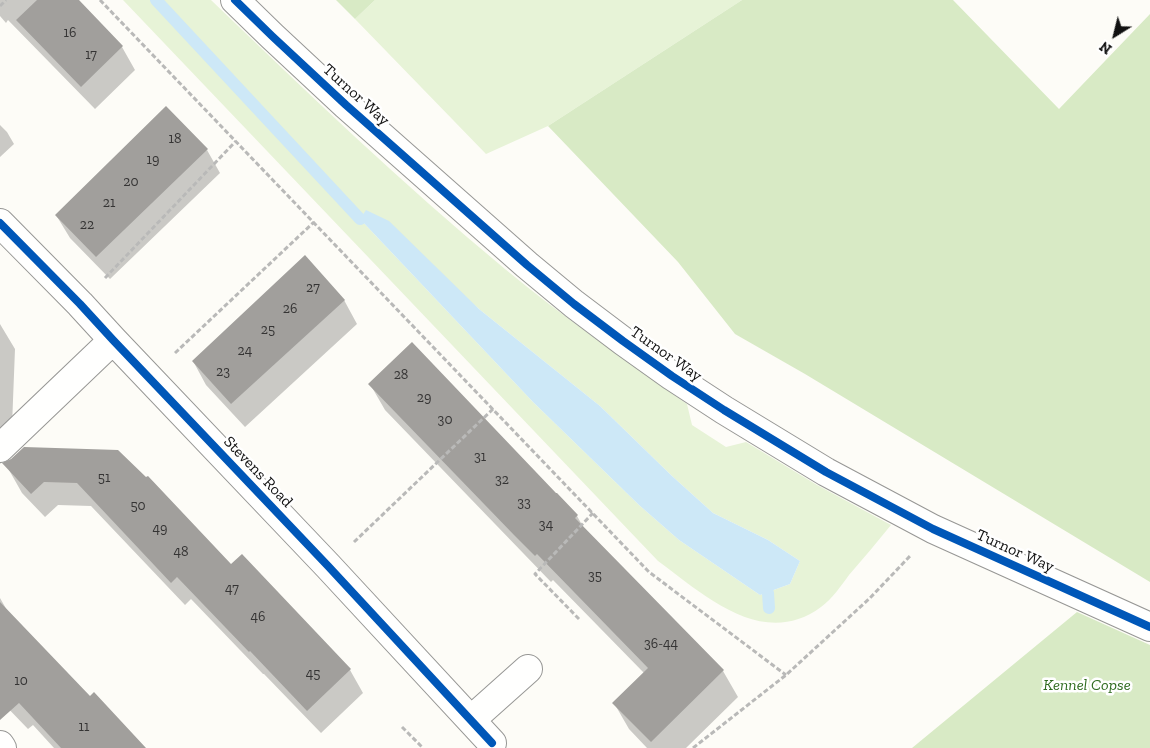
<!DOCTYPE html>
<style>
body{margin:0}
#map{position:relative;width:1150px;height:748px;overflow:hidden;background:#fdfcf7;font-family:"Zilla Slab",serif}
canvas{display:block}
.north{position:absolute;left:1090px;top:10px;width:50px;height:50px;-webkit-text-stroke:4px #fff;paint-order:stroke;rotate:216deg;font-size:14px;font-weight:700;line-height:20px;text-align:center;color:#111}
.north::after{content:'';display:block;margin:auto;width:18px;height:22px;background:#111;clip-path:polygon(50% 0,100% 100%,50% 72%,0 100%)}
</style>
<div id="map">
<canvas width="1150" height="748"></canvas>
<div class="north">N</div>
</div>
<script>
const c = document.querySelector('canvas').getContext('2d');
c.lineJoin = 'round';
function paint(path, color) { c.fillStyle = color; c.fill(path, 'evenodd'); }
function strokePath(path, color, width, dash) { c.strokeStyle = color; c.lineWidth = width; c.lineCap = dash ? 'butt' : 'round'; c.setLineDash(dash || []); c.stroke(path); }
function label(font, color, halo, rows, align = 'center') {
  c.font = font + ' "Zilla Slab",serif'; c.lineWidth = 5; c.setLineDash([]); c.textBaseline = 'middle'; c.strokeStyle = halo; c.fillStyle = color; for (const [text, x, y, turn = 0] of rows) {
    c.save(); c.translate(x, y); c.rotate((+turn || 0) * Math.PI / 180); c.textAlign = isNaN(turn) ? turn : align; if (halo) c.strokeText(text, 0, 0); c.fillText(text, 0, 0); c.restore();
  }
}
paint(new Path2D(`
 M123 0H211C307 92 402 184 505 269 563 317 626 360 687 404L692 425 726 447 746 442 817 485 891 525C877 542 863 559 849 575 841 586 832 599 821 607 763 650 704 595 658 561ZM366 211 479 309 600 406 672 476 713 513 768 540 800 561 790 584 760 595 679 540 639 505 533 402 360 219Z
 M375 0H742L548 126 486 154 355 19Z`), '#e7f3d7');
paint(new Path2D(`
 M336 0H375L355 19Z
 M742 0H953L1059 109 1150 14V582L805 374 735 334 678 262 548 126Z
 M1077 612 1150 645V748H912Z`), '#d8eac5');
paint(new Path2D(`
 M366 210 389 221 479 309 600 406 672 476 713 513 768 540 800 561 790 584 760 595 679 540 639 505 533 402 360 219Z`), '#cde8f7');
paint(new Path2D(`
 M0 0H77L122 47 135 70 95 109 8 20 6 23 0 16Z
 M0 125 7 132 14 144 0 157Z
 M207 150 220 173 110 279 70 238 56 215Z
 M344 300 357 324 245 427 206 385 193 361Z
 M0 324 15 349 11 452 0 464Z
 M370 384 577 516 585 530 723 671 738 697 686 748H647L629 729 614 703 644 673 553 580 551 582 385 410Z
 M24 448 231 566 350 670 363 693 321 733 264 674H263L191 599 185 605 91 506 58 505 45 517 22 493 9 470Z
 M0 598 8 612 90 698 145 748H54L33 725 28 729 0 700Z`), '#0003');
strokePath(new Path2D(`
 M156 0 360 219
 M768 593 769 608`), '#cde8f7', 12);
paint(new Path2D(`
 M37 0H79L123 46 81 87 16 20Z
 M166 106 208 149 96 257 55 215Z
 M305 255 345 300 231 404 192 361Z
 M412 342 556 493H557L578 515 575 518 724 670 651 742 612 703 648 668 537 554 535 556 514 535 368 384Z
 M24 447 118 450 146 477 148 476 231 564 242 554 351 669 307 711 250 651 249 652 177 577 171 583 77 483 44 482 31 494 2 463 11 459Z
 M0 602 90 696 94 692 146 748H61L19 703 0 720Z`), '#a19f9c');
const minor = new Path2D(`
 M235 0 272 36 346 105 527 265 574 304 623 341 672 376 724 410 826 472 933 529 1150 627
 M0 223 80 304 113 340 328 566 492 743
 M0 448 113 340
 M472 719 528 669
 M0 745 2 748`);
strokePath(minor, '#979795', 30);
strokePath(new Path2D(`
 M100 0 649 572 786 675
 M0 6 6 0
 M105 278 236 141
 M175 353 314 222
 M354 542 493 409
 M579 619 535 574 593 513
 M402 727 423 748
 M693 748 786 675 870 598 910 556`), '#b9b9b8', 3, [5, 2.5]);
strokePath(minor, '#fffffe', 28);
strokePath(new Path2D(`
 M235 0 272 36 346 105 527 265 574 304 623 341 672 376 724 410 826 472 933 529 1150 627
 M0 223 80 304 113 340 328 566 492 743`), '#0057b8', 8);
label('14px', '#353434', null, [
 ["16",70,33],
 ["17",91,55],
 ["18",175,139],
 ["19",153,160],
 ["20",131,182],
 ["21",109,203],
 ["22",87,225],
 ["27",313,288],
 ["26",290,309],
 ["25",268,330],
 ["24",245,351],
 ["23",223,372],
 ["28",401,375],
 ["29",424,398],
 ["30",445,420],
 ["31",480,457],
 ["51",104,478],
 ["32",502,480],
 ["33",524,503],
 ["50",138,506],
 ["34",546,525],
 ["49",160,529],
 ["48",181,552],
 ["35",595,576],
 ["47",232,589],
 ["46",258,617],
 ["36-44",661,644],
 ["45",313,674],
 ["10",21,681],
 ["11",84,727]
]);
label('16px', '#111', '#fff', [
 ["Turnor Way",356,95,42],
 ["Turnor Way",666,354,35],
 ["Stevens Road",258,472,46],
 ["Turnor Way",1015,551,24]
]);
label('italic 16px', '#2f6b1f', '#fff', [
 ["Kennel Copse",1087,685]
]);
</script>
